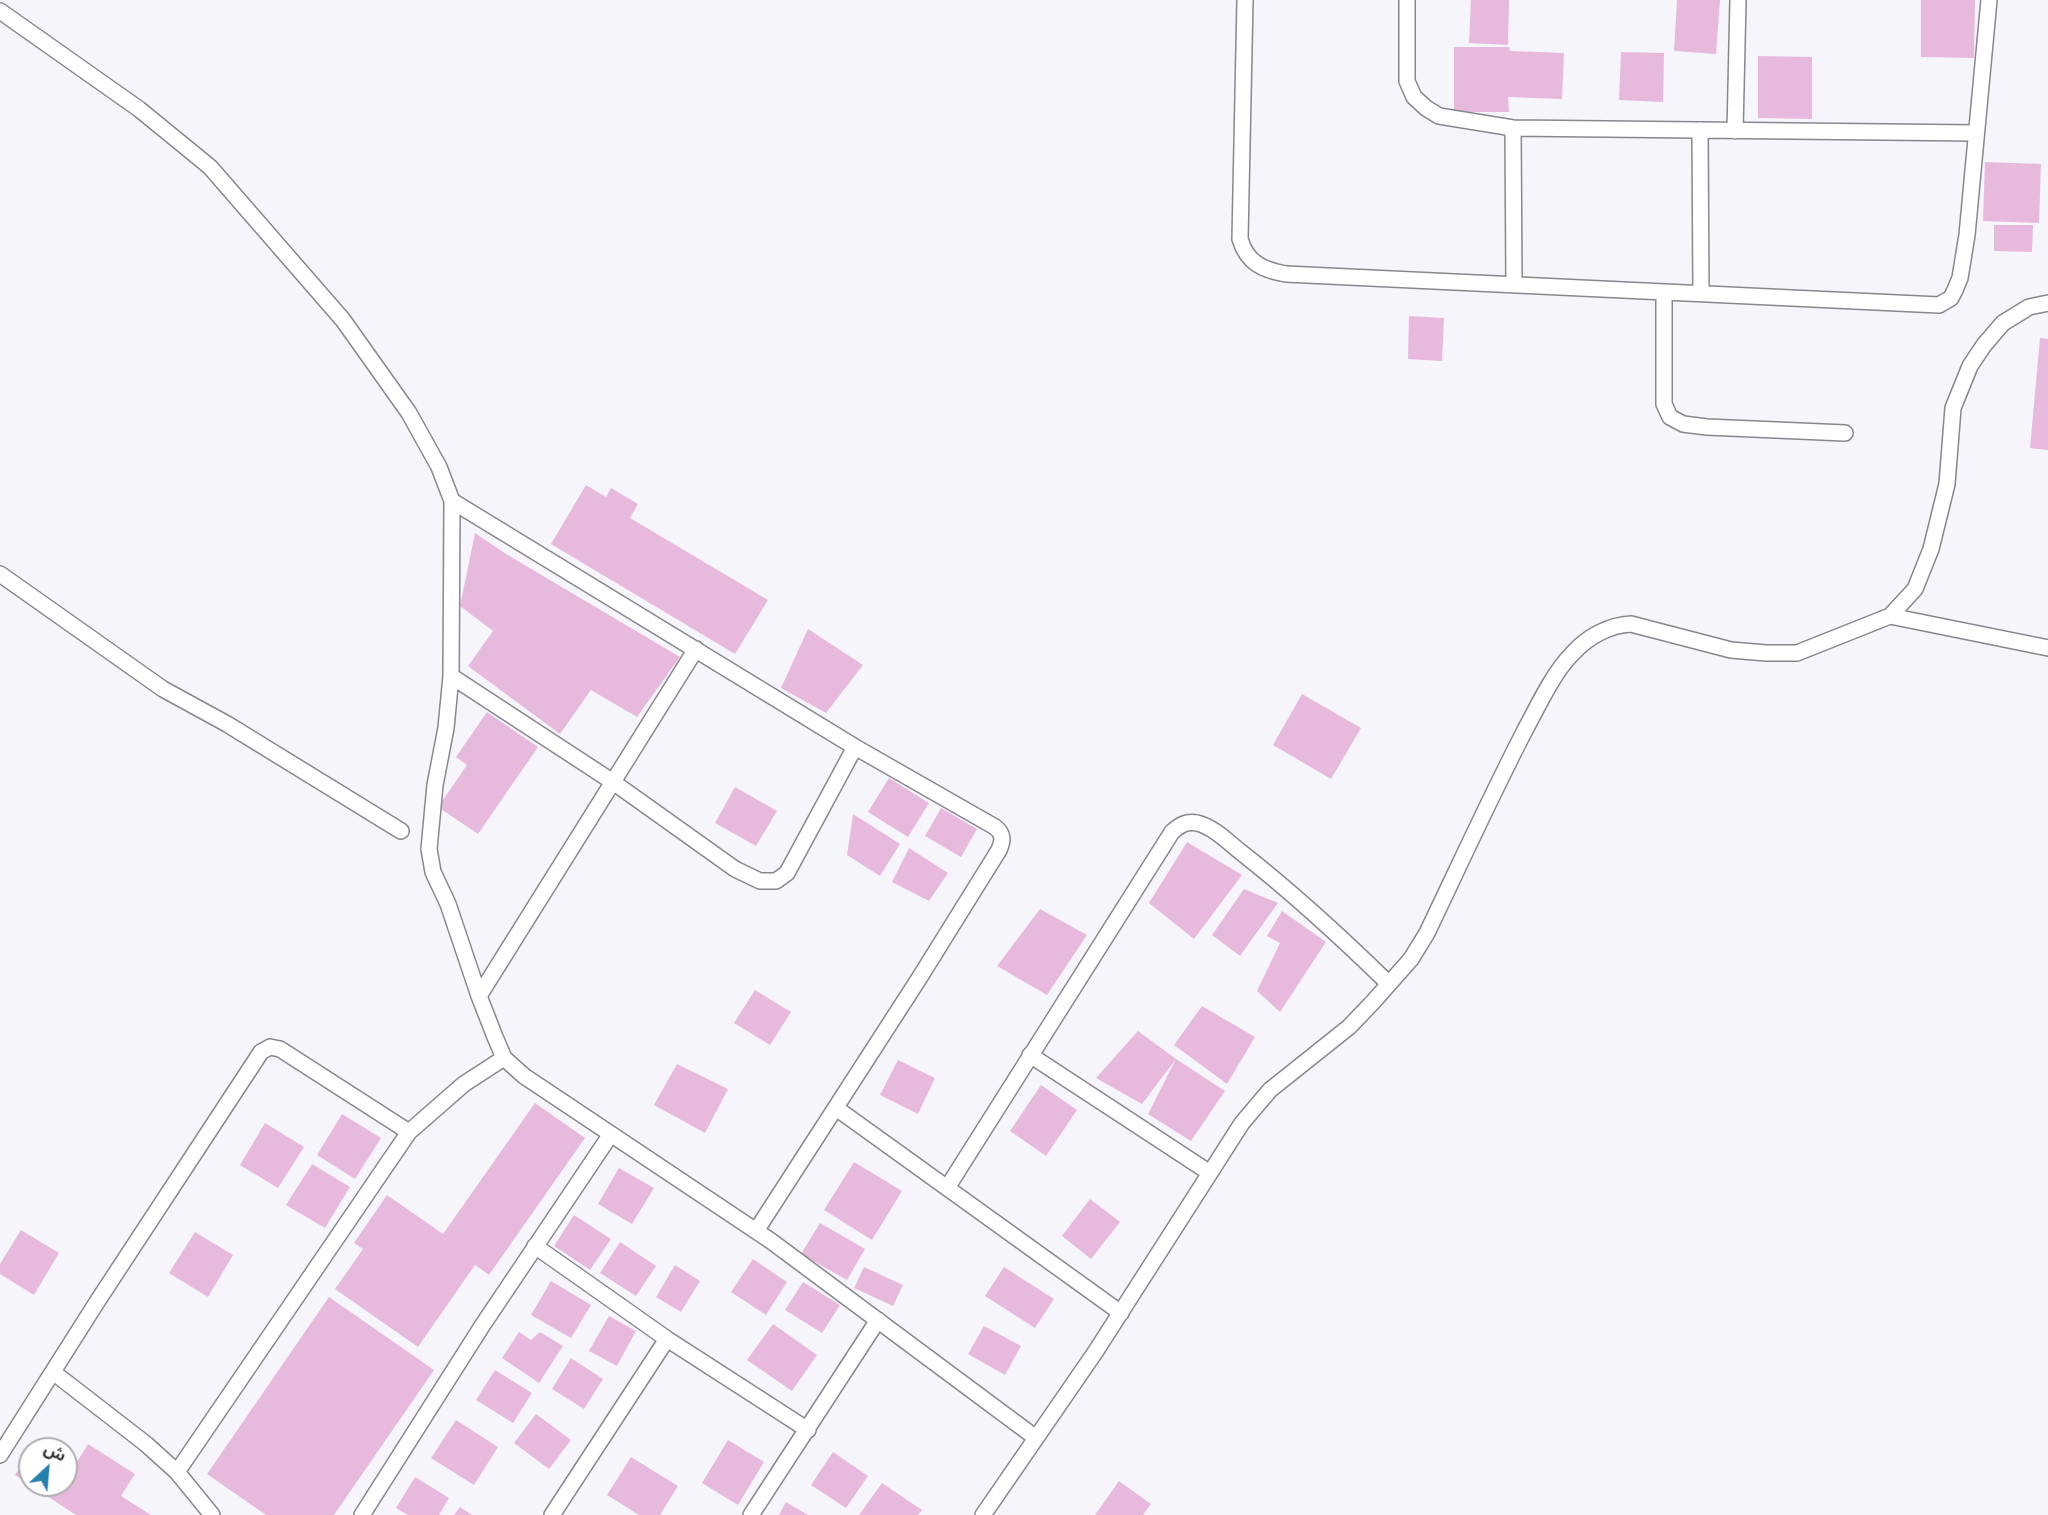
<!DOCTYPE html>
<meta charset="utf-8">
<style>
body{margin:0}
#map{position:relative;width:2048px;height:1515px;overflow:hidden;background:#f6f5fc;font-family:Karla,"Noto Sans Arabic",sans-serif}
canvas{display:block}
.north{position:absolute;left:18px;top:1437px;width:60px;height:60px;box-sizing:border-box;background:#fff;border:2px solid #aeaeaf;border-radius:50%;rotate:26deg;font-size:16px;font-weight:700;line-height:24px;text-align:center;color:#343437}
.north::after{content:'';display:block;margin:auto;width:21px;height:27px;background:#2580ae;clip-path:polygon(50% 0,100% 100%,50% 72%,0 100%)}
</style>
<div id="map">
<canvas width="2048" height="1515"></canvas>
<div class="north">ش</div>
</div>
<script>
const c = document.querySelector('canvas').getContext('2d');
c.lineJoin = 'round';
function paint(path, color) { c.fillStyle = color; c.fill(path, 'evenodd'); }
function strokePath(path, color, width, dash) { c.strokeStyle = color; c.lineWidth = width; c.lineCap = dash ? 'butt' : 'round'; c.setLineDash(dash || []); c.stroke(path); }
paint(new Path2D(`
 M1471 0H1509L1508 45 1469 43Z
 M1677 0H1720L1716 54 1674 51Z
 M1921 0H1975L1974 58 1921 57Z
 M1454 47H1509L1510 51 1564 53 1562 99 1508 97 1509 112H1454Z
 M1621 52 1664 53 1663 102 1619 100Z
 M1758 56 1812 57V119L1758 118Z
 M1985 162 2041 164 2039 223 1983 221Z
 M1994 225H2033L2032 252 1994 251Z
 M1409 316 1444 318 1442 361 1408 359Z
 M2040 338 2048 339V450L2030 448Z
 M586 485 606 497 611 488 638 504 630 518 768 600 735 654 551 544Z
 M475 533 506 554 680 657 637 717 591 690 560 734 468 666 493 631 460 606Z
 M808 629 863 665 826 713 781 688Z
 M1302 694 1361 728 1331 779 1273 745Z
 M487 712 538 747 478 834 438 807 467 765 456 757Z
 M889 778 929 803 908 837 868 812Z
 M735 787 777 811 756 846 715 823Z
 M941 808 977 829 961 857 925 836Z
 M853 814 900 844 880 876 847 855Z
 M1187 842 1242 875 1194 939 1149 903Z
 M909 848 948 873 929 901 892 882Z
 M1244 889 1278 903 1240 956 1212 935Z
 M1040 909 1087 935 1047 995 997 966Z
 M1282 911 1326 942 1280 1012 1257 991 1280 943 1267 936Z
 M755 990 791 1012 770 1045 734 1023Z
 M1202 1006 1255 1037 1227 1084 1174 1045Z
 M1138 1031 1176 1059 1225 1091 1191 1141 1148 1114 1176 1059 1142 1104 1096 1078Z
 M898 1060 935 1078 918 1114 880 1095Z
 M677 1064 728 1089 705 1133 654 1105Z
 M1041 1085 1077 1110 1046 1156 1010 1131Z
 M535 1103 585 1138 489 1275 475 1265 418 1347 335 1289 363 1249 354 1243 387 1195 443 1234Z
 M342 1114 381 1138 355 1179 317 1155Z
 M265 1123 304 1147 278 1188 240 1165Z
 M854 1162 902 1191 872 1240 824 1210Z
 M312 1164 350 1187 325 1228 286 1205Z
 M619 1168 654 1188 632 1224 598 1204Z
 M1090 1199 1120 1222 1091 1259 1062 1236Z
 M574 1215 611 1239 590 1270 554 1246Z
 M820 1223 865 1249 847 1280 801 1254Z
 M21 1230 59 1253 34 1295 0 1274V1264Z
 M195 1232 233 1255 208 1297 169 1273Z
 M620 1242 656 1266 636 1296 600 1273Z
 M753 1259 787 1282 766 1315 731 1292Z
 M675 1265 700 1281 681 1312 656 1297Z
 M864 1267 903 1285 893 1306 854 1288Z
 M1004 1267 1054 1299 1035 1328 985 1296Z
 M551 1281 591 1305 571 1338 531 1315Z
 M803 1282 840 1305 822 1333 785 1310Z
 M329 1297 434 1370 334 1515H266L207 1474Z
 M609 1316 636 1331 617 1366 589 1351Z
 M773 1324 817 1355 792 1391 747 1360Z
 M984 1326 1021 1346 1005 1375 968 1354Z
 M519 1332 531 1340 540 1332 563 1346 539 1383 502 1358Z
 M571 1358 603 1379 584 1409 552 1389Z
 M495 1370 532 1393 513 1423 476 1400Z
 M536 1414 571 1440 549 1469 514 1443Z
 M456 1420 498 1447 474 1485 431 1458Z
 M728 1440 764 1462 738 1505 702 1483Z
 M88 1444 135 1474 121 1496 151 1515H76L30 1485H66V1463L73 1468Z
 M833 1452 868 1476 846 1508 811 1485Z
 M30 1453V1485L15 1475Z
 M631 1457 678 1486 660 1515H639L607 1495Z
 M415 1477 449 1498 439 1515H408L396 1508Z
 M1119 1481 1151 1504 1143 1515H1095Z
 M882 1483 922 1510 918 1515H859Z
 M786 1502 808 1515H779Z
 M460 1507 472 1515H454Z`), '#e7b9dc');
const minor = new Path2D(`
 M1245 0 1240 239C1247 263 1263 270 1286 274L1939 305 1951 298 1955 290 1960 278 1967 235 1989 0
 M1407 0V81L1414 97 1426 108 1439 116 1513 128 1976 133
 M0 11 139 109 210 167 343 320 409 413 439 467 452 501 451 676 446 728 435 785 429 849 433 872 448 904 479 996 495 1037 504 1058 524 1076 771 1241 1036 1438
 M1513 128 1514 285
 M1700 130 1701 293
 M1735 131 1738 0
 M1664 292V404L1670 417 1683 424 1707 427 1845 433
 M452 501 855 747 995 827C1004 834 1003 841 999 850L920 977 756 1231
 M0 574 163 689 227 724 401 831
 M1890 616 2048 648
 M451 676 613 782 735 869 760 881H776L787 873 855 747
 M479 996 696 649
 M1030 1055 1210 1173
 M836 1108 1121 1313
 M947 1188 1172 832C1180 825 1186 821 1197 823 1214 827 1229 843 1242 853 1294 894 1342 938 1389 984
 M535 1246 667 1339 808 1430
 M53 1372 146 1444 177 1472 212 1515
 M0 1455 97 1302 261 1052 270 1047 280 1049 409 1132
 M177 1472 409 1132 464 1084 504 1058
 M362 1515 482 1326 611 1134
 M552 1515 667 1339
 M751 1515 878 1320
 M983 1515 1096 1351 1242 1123 1270 1090 1349 1027 1373 1002 1411 959 1427 933C1459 866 1490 798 1524 732 1537 708 1553 673 1572 654 1587 637 1609 625 1631 624L1731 650 1766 653H1797L1890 616 1915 589 1931 549 1947 484 1953 408 1970 366 1984 345 2003 323 2029 307 2048 303`);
strokePath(minor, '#87878d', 18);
strokePath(minor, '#fff', 15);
</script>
